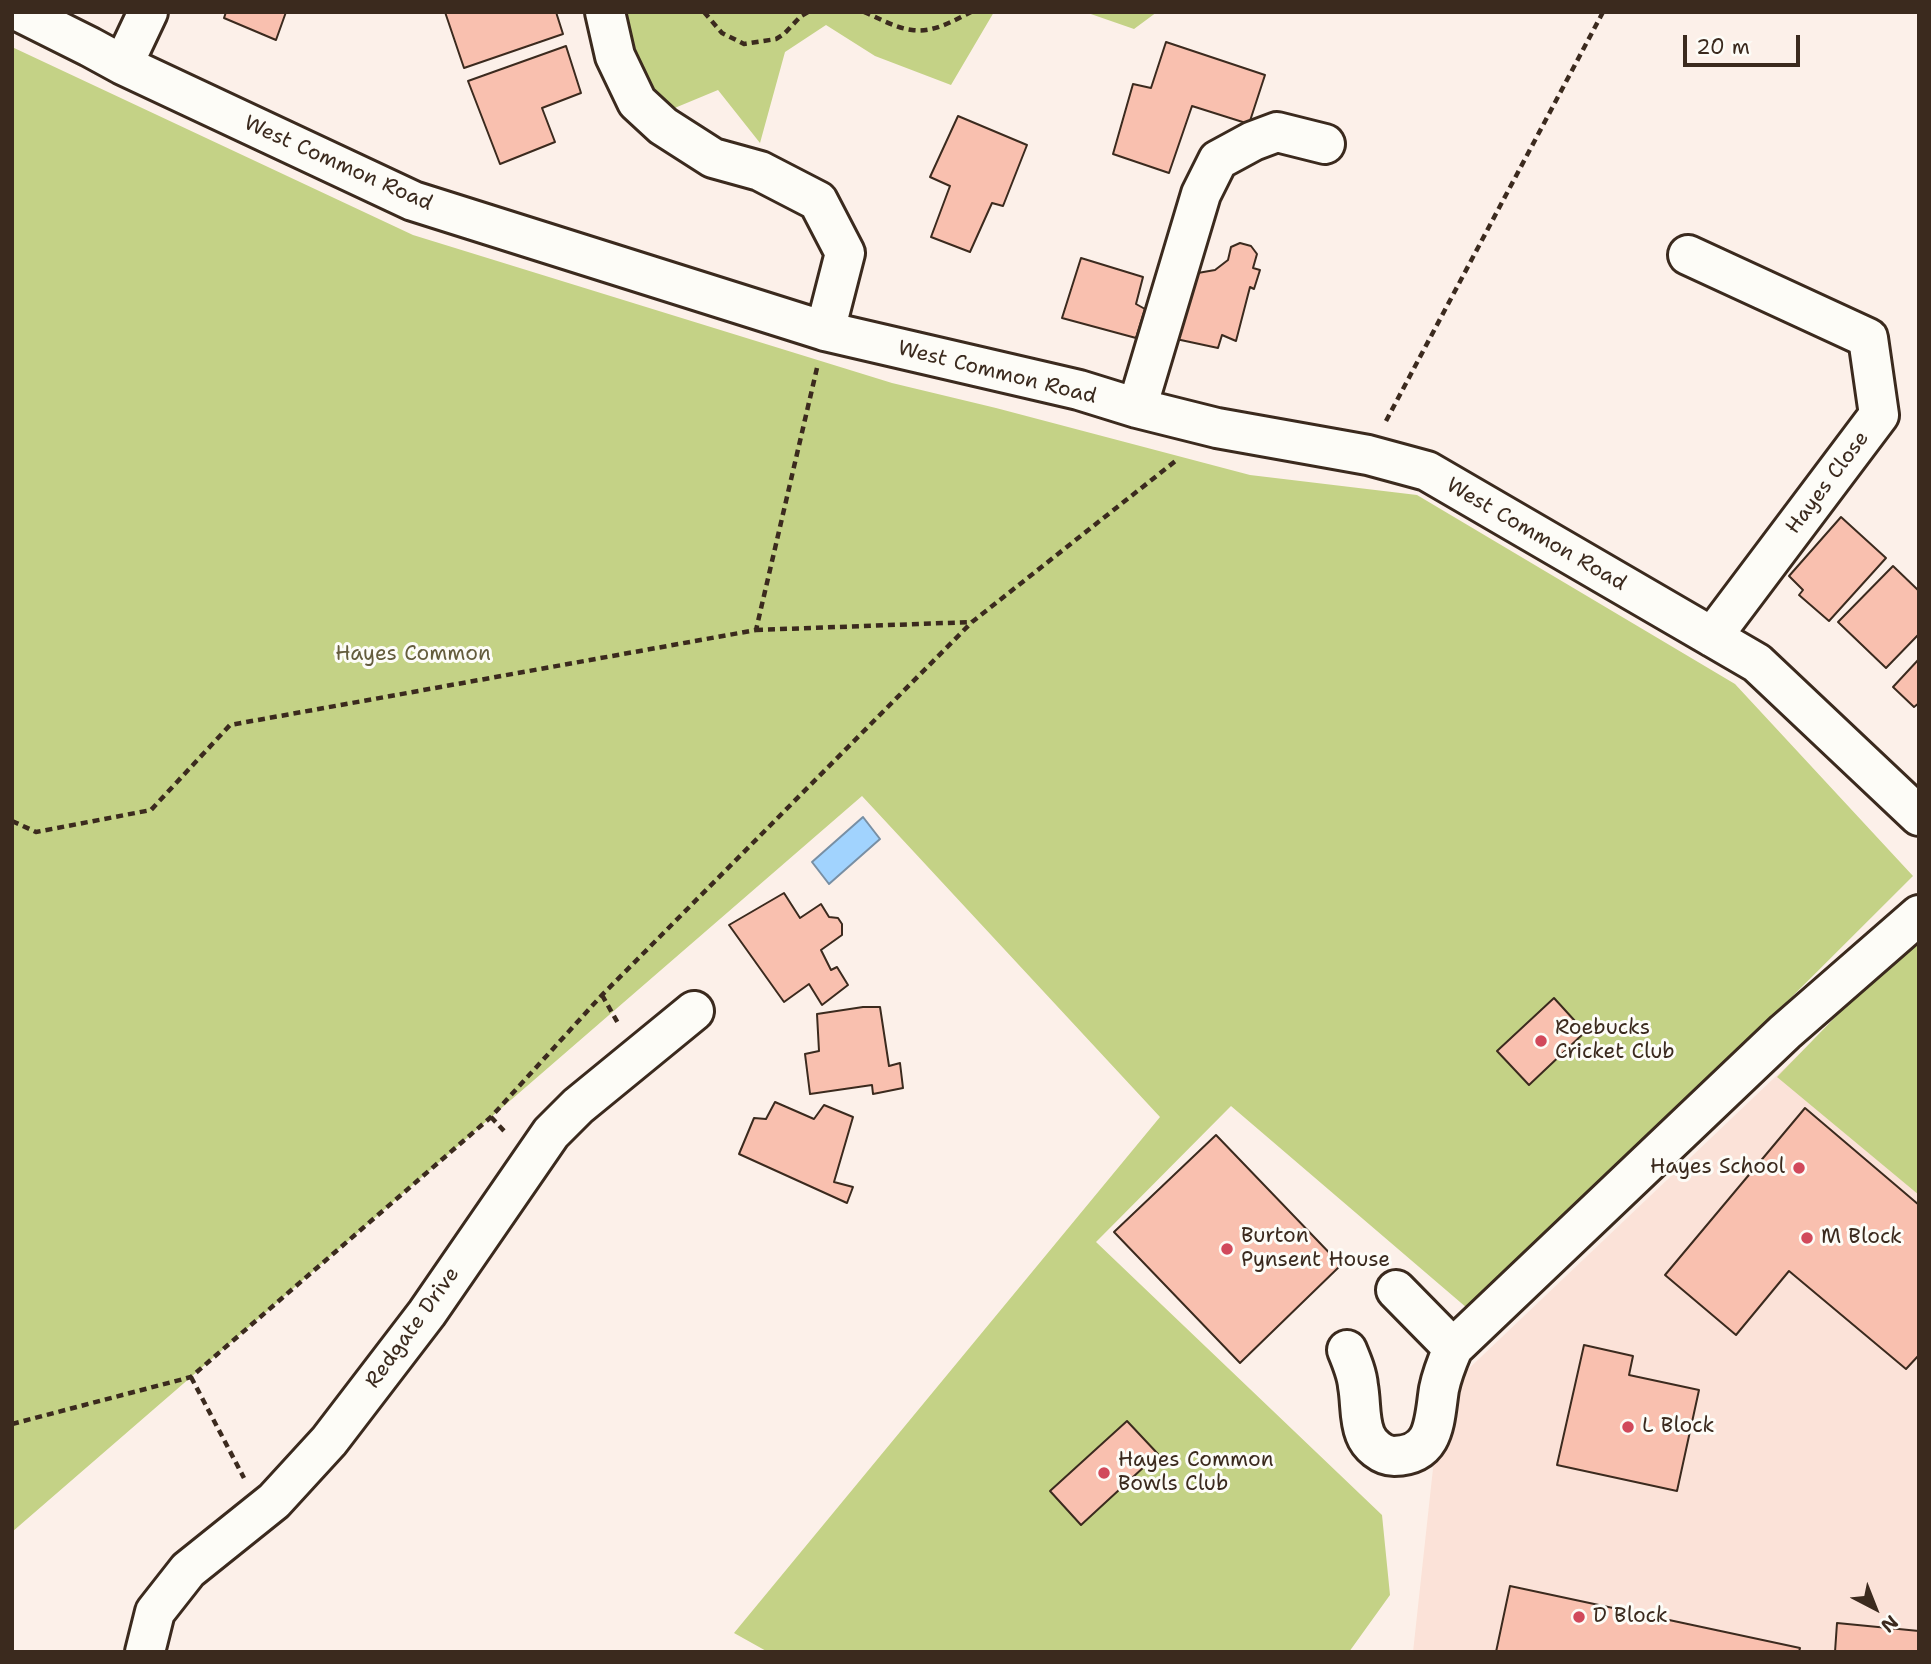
<!DOCTYPE html>
<style>
body{margin:0}
#map{position:relative;width:1931px;height:1664px;overflow:hidden;background:#fcf0e9;font-family:"Shantell Sans",sans-serif}
canvas{display:block}
.frame{position:absolute;inset:0;border:14px solid #3b2a1e;pointer-events:none}
.north{position:absolute;left:1840px;top:1573px;width:70px;height:70px;-webkit-text-stroke:5px #fdfcf7;paint-order:stroke;rotate:138deg;font-size:19px;font-weight:700;line-height:28px;text-align:center;color:#3b2a1e}
.north::after{content:'';display:block;margin:auto;width:24px;height:32px;background:#3b2a1e;clip-path:polygon(50% 0,100% 100%,50% 72%,0 100%)}
.scale{position:absolute;left:1683px;top:35px;width:117px;height:32px;box-sizing:border-box;border:4px solid #3b2a1e;border-top:0;padding-left:9px;font-size:21px;line-height:24px;white-space:nowrap;color:#3b2a1e;-webkit-text-stroke:5px #fdfcf7;paint-order:stroke}
</style>
<div id="map">
<canvas width="1931" height="1664"></canvas>
<div class="frame"></div>
<div class="north">N</div>
<div class="scale">20 m</div>
</div>
<script>
const c = document.querySelector('canvas').getContext('2d');
c.lineJoin = 'round';
function paint(path, color) { c.fillStyle = color; c.fill(path, 'evenodd'); }
function strokePath(path, color, width, dash) { c.strokeStyle = color; c.lineWidth = width; c.lineCap = dash ? 'butt' : 'round'; c.setLineDash(dash || []); c.stroke(path); }
function label(font, color, halo, rows, align = 'center') {
  c.font = font + ' "Shantell Sans",sans-serif'; c.lineWidth = 6; c.setLineDash([]); c.textBaseline = 'middle'; c.strokeStyle = halo; c.fillStyle = color; for (const [text, x, y, turn = 0] of rows) {
    c.save(); c.translate(x, y); c.rotate((+turn || 0) * Math.PI / 180); c.textAlign = isNaN(turn) ? turn : align; if (halo) c.strokeText(text, 0, 0); c.fillText(text, 0, 0); c.restore();
  }
}
paint(new Path2D(`
 M1919 940V1652H1413L1441 1395Z`), '#fbe2d8');
paint(new Path2D(`
 M621 12H994L951 85 875 56 826 25 785 52 760 143 718 90 665 112 640 80Z
 M1085 12H1157L1134 29Z
 M12 47 413 235 892 383 996 408 1250 475 1417 495 1735 684 1913 876 1474 1314 1231 1106 1096 1242 1382 1515 1390 1595 1349 1652H768L734 1633 1160 1117 862 796 12 1532Z
 M1919 931V1195L1777 1077Z`), '#c4d286');
const water = new Path2D(`
 M863 817 880 839 829 884 812 862Z`);
paint(water, '#a1d3fe');
strokePath(water, '#788fa4', 2);
const building = new Path2D(`
 M226 12H286L276 40 224 18Z
 M445 12H556L563 34 464 68Z
 M1166 42 1265 75 1249 124 1192 106 1169 173 1113 154 1133 84 1151 88Z
 M566 46 581 93 542 108 555 142 500 164 468 81Z
 M958 116 1027 145 1003 206 992 203 970 252 931 237 950 186 930 177Z
 M1240 243 1251 246 1257 254 1253 268 1260 270 1254 289 1250 287 1236 341 1222 335 1218 348 1176 339 1192 274 1215 270 1228 260 1231 247Z
 M1081 258 1143 277 1136 304 1145 309 1136 338 1062 318Z
 M1841 517 1886 558 1829 621 1799 595 1803 590 1789 576Z
 M1893 566 1919 591V634L1886 668 1838 622Z
 M1919 659V703L1914 707 1893 687Z
 M784 893 800 918 821 904 829 917 838 918 842 924V935L821 950 831 970 837 967 848 985 822 1005 809 984 784 1002 729 925Z
 M1554 998 1585 1032 1529 1085 1497 1051Z
 M863 1007H880L889 1066 900 1063 903 1088 873 1094 872 1085 810 1094 805 1054 819 1051 817 1014Z
 M775 1102 814 1119 824 1105 853 1117 834 1182 853 1187 847 1203 739 1154 754 1118 766 1119Z
 M1805 1108 1919 1205V1355L1906 1369 1789 1271 1736 1335 1665 1275Z
 M1216 1135 1341 1265 1240 1363 1114 1232Z
 M1584 1345 1633 1356 1629 1375 1699 1390 1677 1491 1557 1465Z
 M1127 1421 1158 1454 1081 1525 1050 1491Z
 M1510 1586 1800 1648 1799 1652H1496Z
 M1837 1623 1919 1631V1652H1835Z`);
paint(building, '#f9c0af');
strokePath(building, '#3b2a1e', 2);
const minor = new Path2D(`
 M20 12 90 47 123 65 413 201 825 331 1079 390 1137 408 1217 428 1368 455 1427 471 1757 663 1919 816
 M605 12 615 56 637 102 663 126 713 158 760 171 818 201 845 253 825 331
 M123 65 148 12
 M1688 255 1868 338 1879 415 1712 637
 M1137 408 1201 194 1218 160 1253 141 1277 132 1325 144
 M1396 1290 1453 1348
 M1347 1350C1352 1362 1357 1374 1358 1386 1361 1402 1359 1419 1365 1434 1369 1445 1382 1456 1394 1456 1436 1455 1434 1421 1439 1389 1442 1374 1447 1362 1453 1348L1785 1032 1919 915
 M145 1652 155 1612 188 1570 274 1501 329 1441 427 1313 551 1133 578 1106 694 1011`);
strokePath(minor, '#3b2a1e', 44);
strokePath(new Path2D(`
 M704 12 722 33 744 44 776 39 784 34 801 16 808 12
 M864 12C879 18 895 28 912 30 933 33 953 21 971 12
 M1386 421 1603 12
 M756 630 972 622
 M12 821 36 832 151 810 230 725 756 630 817 368
 M602 995 619 1025
 M491 1117 505 1132
 M191 1377 244 1478
 M12 1424 191 1377 491 1117 602 995 972 622 1178 459`), '#3b2a1e', 4.5, [7, 5]);
strokePath(minor, '#fdfcf7', 38);
for (const [x, y, r, color] of [
 [1541,1041,7,"#d1495b"],
 [1799,1168,7,"#d1495b"],
 [1807,1238,7,"#d1495b"],
 [1227,1249,7,"#d1495b"],
 [1628,1427,7,"#d1495b"],
 [1104,1473,7,"#d1495b"],
 [1579,1617,7,"#d1495b"]
]) { const dot = new Path2D(); dot.arc(x, y, r, 0, 2 * Math.PI); c.fillStyle = color; c.fill(dot); strokePath(dot, '#fdfcf7', 2.5); }
label('21px', '#3b2a1e', '#fdfcf7', [
 ["West Common Road",338,164,24],
 ["West Common Road",997,373,14],
 ["Hayes Close",1828,483,-53],
 ["West Common Road",1536,535,30],
 ["Redgate Drive",413,1328,-54]
]);
label('21px', '#645c3d', '#fdfcf7', [
 ["Hayes Common",413,655]
]);
label('21px', '#3b2a1e', '#fdfcf7', [
 ["Roebucks",1555,1029],
 ["Cricket Club",1555,1053],
 ["Hayes School",1785,1168,"right"],
 ["Burton",1241,1237],
 ["Pynsent House",1241,1261],
 ["M Block",1821,1238],
 ["L Block",1642,1427],
 ["Hayes Common",1118,1461],
 ["Bowls Club",1118,1485],
 ["D Block",1593,1617]
], 'left');
</script>
